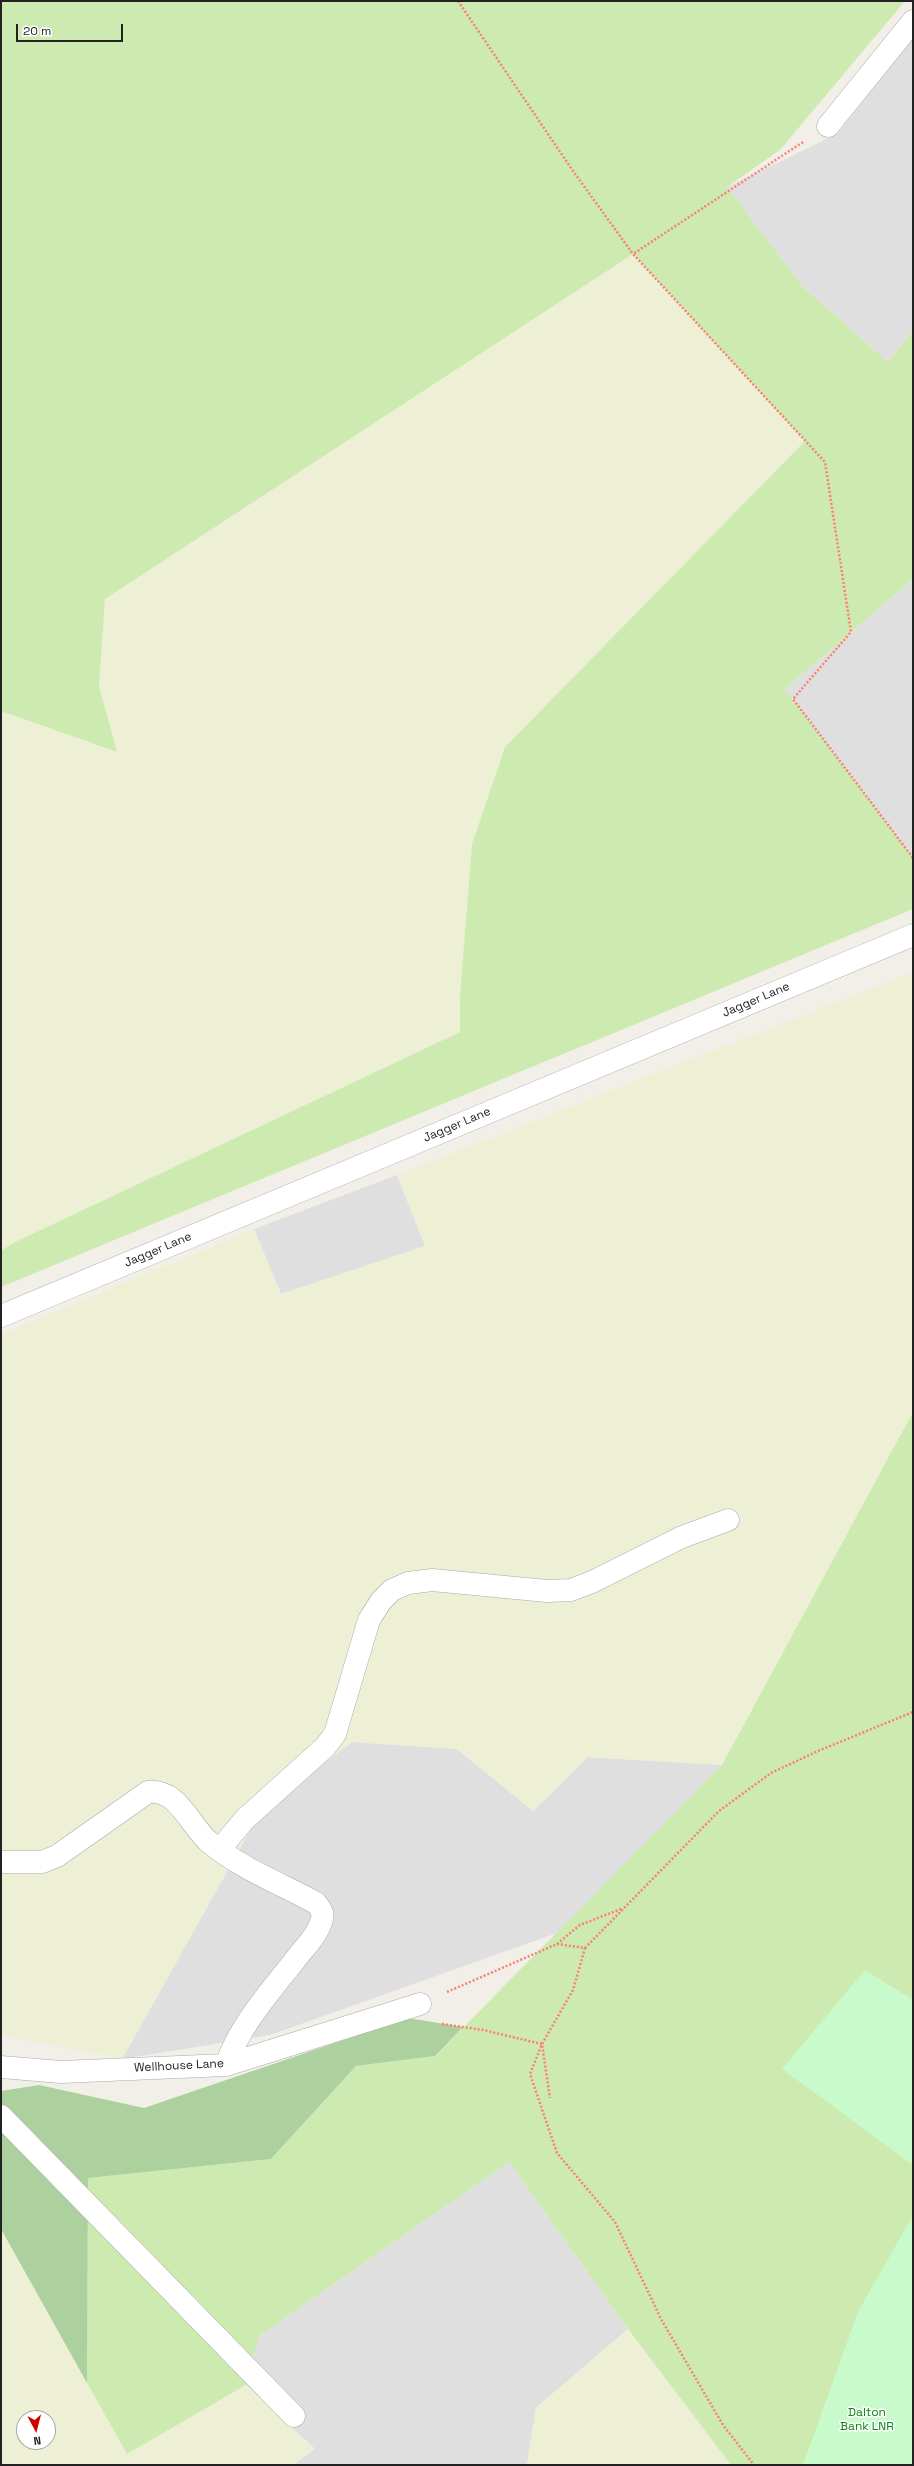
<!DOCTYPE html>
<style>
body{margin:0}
#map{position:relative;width:914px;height:2466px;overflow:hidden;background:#f2efe9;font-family:"Space Grotesk",sans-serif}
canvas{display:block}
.frame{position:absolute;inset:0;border:2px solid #222;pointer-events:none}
.north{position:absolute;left:16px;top:2410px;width:40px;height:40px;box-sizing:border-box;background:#fff;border:1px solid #a7a7a7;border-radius:50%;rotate:173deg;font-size:11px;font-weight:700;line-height:16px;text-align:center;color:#222}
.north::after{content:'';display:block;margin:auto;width:14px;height:18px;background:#d40000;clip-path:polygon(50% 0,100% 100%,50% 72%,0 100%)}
.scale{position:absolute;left:16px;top:24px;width:107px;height:18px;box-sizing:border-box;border:2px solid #222;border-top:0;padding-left:5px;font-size:12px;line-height:14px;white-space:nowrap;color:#222;-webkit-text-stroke:3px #fff;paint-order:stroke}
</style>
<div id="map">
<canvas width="914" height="2466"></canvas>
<div class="frame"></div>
<div class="north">N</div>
<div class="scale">20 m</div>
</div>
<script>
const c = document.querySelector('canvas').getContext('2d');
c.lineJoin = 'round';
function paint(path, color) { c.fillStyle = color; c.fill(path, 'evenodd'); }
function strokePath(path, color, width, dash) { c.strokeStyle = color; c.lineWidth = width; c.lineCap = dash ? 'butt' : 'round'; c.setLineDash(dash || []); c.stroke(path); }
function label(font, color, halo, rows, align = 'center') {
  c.font = font + ' "Space Grotesk",sans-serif'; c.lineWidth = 3; c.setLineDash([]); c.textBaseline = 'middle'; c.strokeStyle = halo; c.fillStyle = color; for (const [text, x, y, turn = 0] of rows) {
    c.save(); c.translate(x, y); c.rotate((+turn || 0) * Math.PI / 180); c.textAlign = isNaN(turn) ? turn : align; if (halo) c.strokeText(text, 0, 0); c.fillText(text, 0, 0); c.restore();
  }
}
paint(new Path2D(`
 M913 38V330L888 362 803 287 727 187 837 134Z
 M913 579V857L785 689Z
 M397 1175 425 1246 281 1294 254 1229Z
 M352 1742 457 1749 533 1811 588 1757 722 1765 557 1933 270 2035 122 2059 261 1811Z
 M509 2162 628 2329 536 2408 527 2465H292L315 2449 246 2385 259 2336Z`), '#e0dfdf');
paint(new Path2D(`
 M633 254 805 441 505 747 472 844 460 995V1032L13 1243 1 1251V711L116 752 99 686 105 599Z
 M913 972V1412L722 1765 588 1757 533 1811 457 1749 352 1742 261 1811 122 2059 1 2035V1334L254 1229 281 1294 425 1246 397 1175Z
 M1 2229 127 2454 246 2385 315 2449 292 2465H1ZM24 2418H48V2442H24Z
 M628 2329V2330L731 2465H527L536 2408Z`), '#eef0d5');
paint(new Path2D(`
 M1 1H905L780 150 727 187 803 287 888 362 913 330V579L785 689 913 857V909L1 1287V1251L13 1243 460 1032V995L472 844 505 747 805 441 633 254 105 599 99 686 117 752 1 711Z
 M913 1412V2465H731L628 2329 509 2162 259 2336 246 2385 127 2454 87 2383 88 2178 271 2159 356 2066 435 2056 722 1765Z`), '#cdebb0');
paint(new Path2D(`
 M408 2018 463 2027 435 2056 356 2066 271 2159 88 2178 87 2383 1 2229V2091L39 2085 144 2108Z`), '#add19e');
paint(new Path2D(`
 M865 1970 913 2000V2165L782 2069Z
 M913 2215V2465H803L858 2312Z`), '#c8facc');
const minor = new Path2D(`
 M828 126 913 21
 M1 1316 913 935
 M220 1849 245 1819 325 1747 335 1734 369 1620 381 1601 392 1590 408 1583 432 1580 547 1591 571 1590 592 1582 682 1537 728 1520
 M1 1862H42L57 1856 148 1792C178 1788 190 1826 209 1842 240 1868 281 1884 316 1903 320 1908 324 1913 322 1919 318 1935 304 1948 295 1960 269 1993 240 2025 226 2065
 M1 2067 61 2072 226 2065 420 2004
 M1 2116 294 2416`);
strokePath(minor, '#a9a9a9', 23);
strokePath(new Path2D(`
 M458 1 573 171 633 254
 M803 142 633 254 825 462 851 632 793 699 913 858
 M557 1944 580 1925 621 1909
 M585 1948 719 1811 771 1773 818 1751 913 1712
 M447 1992 557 1944 585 1948 573 1990 542 2044 550 2098
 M442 2024 483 2030 542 2044 530 2074 557 2153 615 2222 661 2319 723 2425 754 2465`), '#fa8072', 2.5, [2, 2]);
strokePath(minor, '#fff', 22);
label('12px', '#222', '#fff', [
 ["Jagger Lane",756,1000,-23],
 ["Jagger Lane",457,1125,-23],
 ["Jagger Lane",158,1250,-23],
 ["Wellhouse Lane",179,2066,-3]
]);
label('12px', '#0c8416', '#fff', [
 ["Dalton",867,2413],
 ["Bank LNR",867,2427]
]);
</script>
